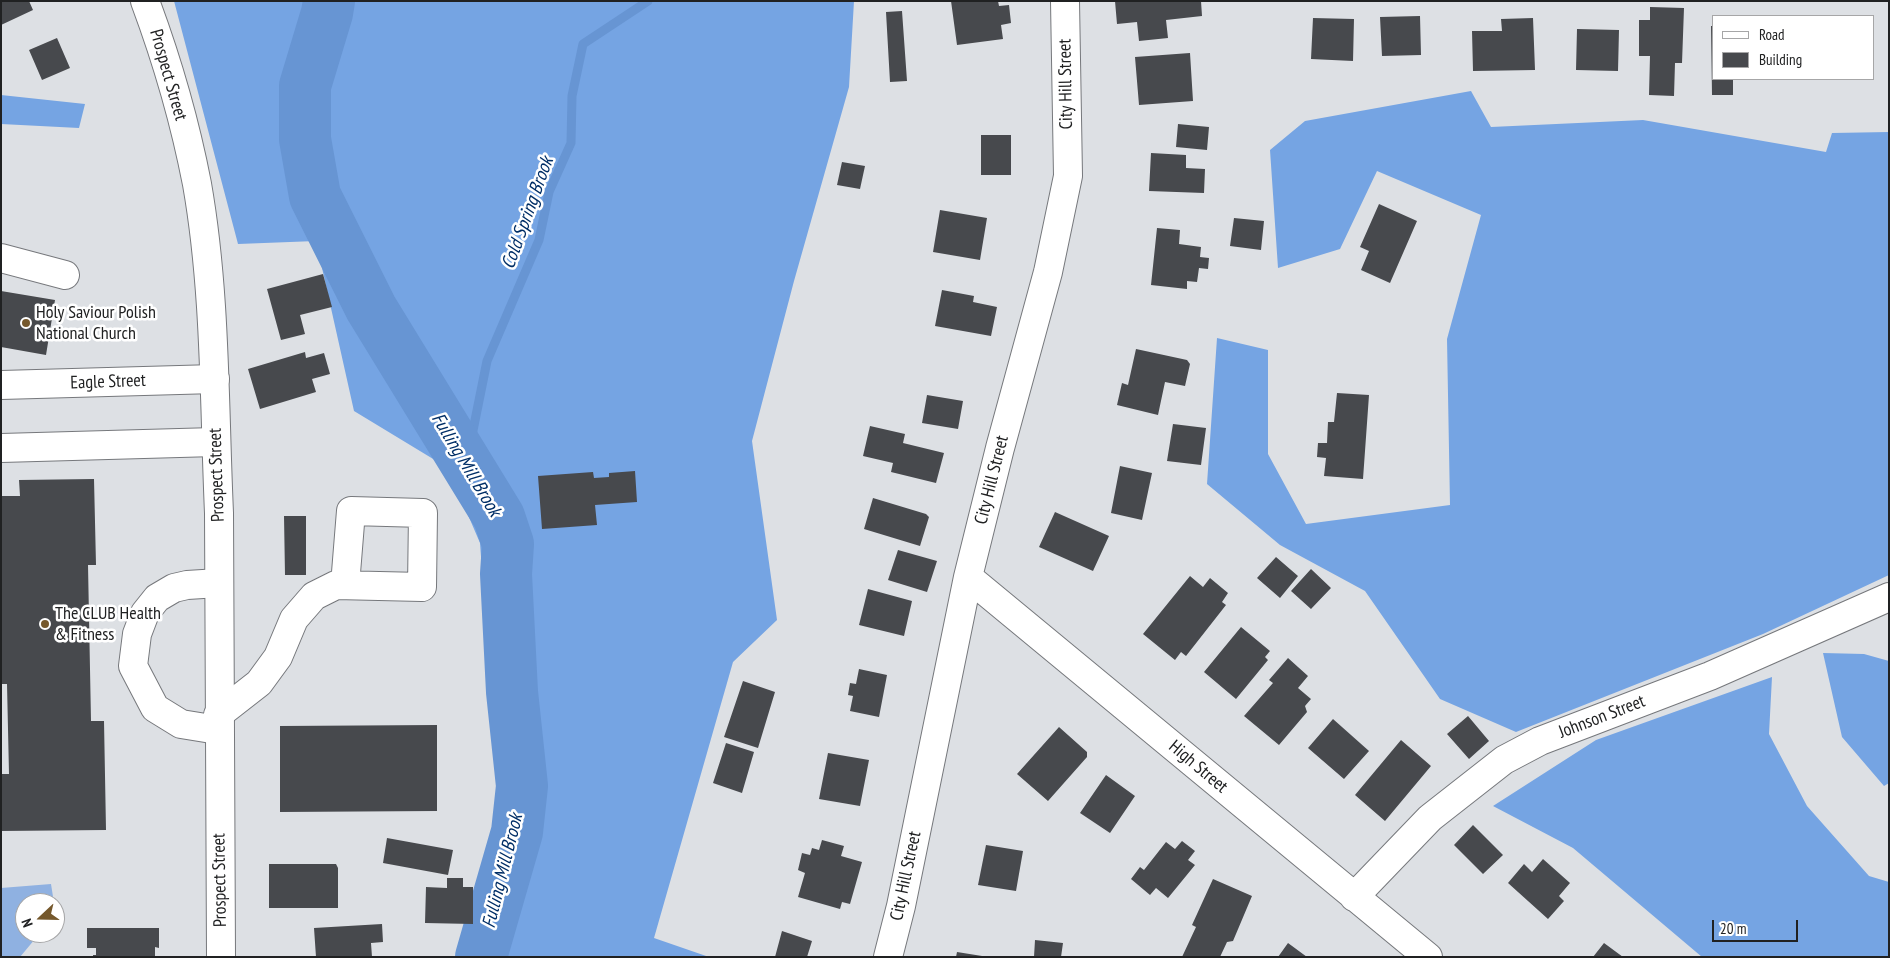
<!DOCTYPE html>
<style>
body{margin:0}
#map{position:relative;width:1890px;height:958px;overflow:hidden;background:#dde0e4;font-family:"PT Sans Narrow",sans-serif}
canvas{display:block}
.frame{position:absolute;inset:0;border:2px solid #202122;pointer-events:none}
.legend{position:absolute;left:1712px;top:15px;width:162px;height:65px;box-sizing:border-box;background:#fff;border:1px solid #a6a6a7;margin:0;padding:6px 9px;list-style:none;font-size:15px;color:#202122}
.legend li{display:flex;align-items:center;gap:10px;height:25px}
.legend b{width:25px;border:1px solid #a6a6a7}
.north{position:absolute;left:15px;top:893px;width:50px;height:50px;box-sizing:border-box;background:#fff;border:1px solid #a6a6a7;border-radius:50%;rotate:249deg;font-size:14px;font-weight:700;line-height:20px;text-align:center;color:#202122}
.north::after{content:'';display:block;margin:auto;width:18px;height:22px;background:#75582c;clip-path:polygon(50% 0,100% 100%,50% 72%,0 100%)}
.scale{position:absolute;left:1712px;top:920px;width:86px;height:22px;box-sizing:border-box;border:2px solid #202122;border-top:0;padding-left:6px;font-size:15px;line-height:18px;white-space:nowrap;color:#202122;-webkit-text-stroke:4px #fff;paint-order:stroke}
</style>
<div id="map">
<canvas width="1890" height="958"></canvas>
<div class="frame"></div>
<ul class="legend">
<li><b style="height:6px;background:#fff"></b>Road</li>
<li><b style="height:14px;background:#47494d"></b>Building</li>
</ul>
<div class="north">N</div>
<div class="scale">20 m</div>
</div>
<script>
const c = document.querySelector('canvas').getContext('2d');
c.lineJoin = 'round';
function paint(path, color) { c.fillStyle = color; c.fill(path, 'evenodd'); }
function strokePath(path, color, width, dash) { c.strokeStyle = color; c.lineWidth = width; c.lineCap = dash ? 'butt' : 'round'; c.setLineDash(dash || []); c.stroke(path); }
function label(font, color, halo, rows, align = 'center') {
  c.font = font + ' "PT Sans Narrow",sans-serif'; c.lineWidth = 5; c.setLineDash([]); c.textBaseline = 'middle'; c.strokeStyle = halo; c.fillStyle = color; for (const [text, x, y, turn = 0] of rows) {
    c.save(); c.translate(x, y); c.rotate((+turn || 0) * Math.PI / 180); c.textAlign = isNaN(turn) ? turn : align; if (halo) c.strokeText(text, 0, 0); c.fillText(text, 0, 0); c.restore();
  }
}
paint(new Path2D(`
 M51 884 54 903H25V933H40L20 957H1V888Z`), '#8fb1e1');
paint(new Path2D(`
 M174 1H854L849 87 794 281 752 441 777 620 733 662 654 938 709 957H463L501 827 480 543 448 468 354 411 316 241 238 244Z
 M1471 91 1491 127 1643 120 1826 152 1832 133 1889 132V575L1763 634 1516 732 1440 699 1365 591 1280 545 1207 484 1217 338 1268 350V454L1306 524 1450 505 1447 339 1481 215 1377 171 1340 249 1278 268 1270 150 1305 121Z
 M1 95 85 104 79 128 1 124Z
 M1823 653 1864 654 1889 661V783L1884 786 1842 737Z
 M1772 677 1769 734 1807 806 1869 876 1889 882V957H1702L1573 848 1493 806 1596 740Z`), '#75a4e3');
strokePath(new Path2D(`
 M466 465 487 361 539 240 549 192 571 143 572 96 583 44 648 1`), '#6795d3', 9);
strokePath(new Path2D(`
 M329 1 327 13 305 86V139L315 196 371 308 499 517 508 544 506 574 512 692 522 786 517 832 481 957`), '#6795d3', 52);
paint(new Path2D(`
 M1 1H29L33 10 1 25Z
 M951 1H998L999 6 1009 5 1011 23 1001 25 1003 39 957 45Z
 M1115 1H1201L1202 16 1166 20 1168 38 1139 41 1137 22 1117 24Z
 M1650 7 1684 8 1682 63H1675L1674 96 1649 95 1650 56H1639V20H1650Z
 M902 11 907 81 890 82 886 12Z
 M1420 16 1421 55 1382 56 1380 17Z
 M1313 18 1354 19 1353 61 1311 59Z
 M1533 18 1535 70 1473 71 1472 31H1502L1501 19Z
 M1711 26H1714V79H1733V95H1712Z
 M1577 29 1619 30 1618 71 1576 70Z
 M57 38 70 68 42 80 29 50Z
 M1190 53 1193 101 1139 105 1135 57Z
 M1178 124 1209 127 1207 150 1176 147Z
 M981 135H1011V175H981Z
 M1151 153 1186 155V168L1205 169 1204 193 1149 191Z
 M842 162 865 166 860 189 837 185Z
 M1379 204 1417 221 1390 283 1361 270 1369 251 1360 247Z
 M940 210 987 218 980 260 933 252Z
 M1234 218 1264 221 1261 250 1230 246Z
 M1157 228 1180 230 1179 244 1201 247 1200 257 1209 258 1208 269 1199 268 1197 282 1187 281V289L1151 285Z
 M323 274 332 307 300 315 305 334 281 340 267 289Z
 M942 290 974 296 973 302 997 307 991 336 935 326Z
 M1 291 55 300 46 355 1 347Z
 M1136 349 1187 360 1190 364 1185 386 1165 382 1158 415 1117 405 1122 383 1128 385Z
 M305 352 306 358 324 353 330 374 312 379 316 392 260 409 248 369Z
 M1337 393 1369 395 1363 479 1324 476 1326 458 1317 457 1318 443H1327L1328 422H1334Z
 M927 395 963 401 958 429 922 423Z
 M1173 424 1206 428 1201 465 1167 461Z
 M870 426 905 434 903 443 944 453 936 483 891 472 893 463 863 456Z
 M1120 466 1152 473 1142 520 1111 513Z
 M635 471 637 502 595 505 597 525 542 529 538 476 593 472 594 478 609 477V473Z
 M94 479 96 565H88L91 721H104L106 830 1 831V774H9L7 684H1V496H20L19 480Z
 M873 498 926 514 929 517 920 546 864 529Z
 M1055 512 1109 536 1093 571 1039 547Z
 M284 516H306V575H285Z
 M898 550 937 561 927 592 888 580Z
 M1276 557 1298 576 1280 598 1257 578Z
 M1311 569 1331 588 1311 609 1291 591Z
 M1190 576 1203 587 1210 578 1228 593 1222 602 1226 605 1186 656 1181 652 1175 660 1143 634Z
 M868 589 912 601 904 636 859 625Z
 M1241 627 1270 651 1265 657 1268 660 1236 699 1204 672Z
 M1288 658 1308 676 1298 688 1311 699 1305 706 1307 712 1279 745 1244 716 1273 683 1269 680Z
 M859 669 887 675 879 717 850 711 853 696 848 695 850 683 856 684Z
 M743 681 775 692 758 748 724 737Z
 M1468 716 1489 741 1469 759 1447 734Z
 M1333 719 1369 751 1344 779 1308 748Z
 M437 725V811L280 812V726Z
 M1059 727 1087 752V757L1048 801 1017 774Z
 M1401 740 1431 766 1385 821 1355 795Z
 M726 743 754 752 742 793 713 783Z
 M828 753 869 760 860 806 819 799Z
 M1106 775 1135 796 1110 833 1080 813Z
 M1473 825 1503 855 1483 874 1454 845Z
 M387 838 453 850 448 875 383 863Z
 M822 840 844 846 841 856 862 862 850 904 842 902 840 909 798 897 805 873 798 870 802 853 810 855 812 848 819 850Z
 M1182 841 1195 851 1188 860 1195 865 1168 898 1156 888 1150 895 1131 879 1140 867 1144 870 1166 842 1175 849Z
 M986 845 1023 851 1016 891 978 885Z
 M1543 859 1570 883 1559 896 1564 901 1548 919 1508 883 1524 864 1532 872Z
 M269 864H336L338 868V908H269Z
 M447 878H463V887H473V924L425 923 426 887 447 888Z
 M1213 879 1252 896 1233 941 1227 942 1220 957H1182L1196 927 1192 925Z
 M382 924 383 942 371 943 372 957H316L314 928Z
 M87 928H159V948L155 947V957H93V955H96V948H87Z
 M782 931 812 941 807 957H775Z
 M1035 940 1063 943 1061 957H1034Z
 M1288 943 1307 957H1278Z
 M1604 943 1623 957H1593Z
 M957 952 982 956V957H956Z`), '#47494d');
const minor = new Path2D(`
 M1 258 65 275
 M1 385 215 379
 M1 448 215 442
 M968 577 1428 957
 M218 715 259 683 278 657 294 619 314 596 336 585 422 587 423 513 351 511 345 585
 M218 730 181 724 155 708 133 666 137 634 145 613 157 598 174 588 187 585 219 583
 M1354 897 1430 818 1504 760 1540 741 1710 676 1889 597
 M888 957 901 906 968 577 1000 448 1048 272 1068 176 1065 1`);
const major = new Path2D(`
 M145 1C167 60 185 122 197 184 216 292 214 403 219 513L221 957`);
strokePath(minor, '#76787c', 30);
strokePath(major, '#76787c', 30);
strokePath(minor, '#fff', 28);
strokePath(major, '#fff', 28);
for (const [x, y, r, color] of [
 [26,323,5,"#75582c"],
 [45,624,5,"#75582c"]
]) { const dot = new Path2D(); dot.arc(x, y, r, 0, 2 * Math.PI); c.fillStyle = color; c.fill(dot); strokePath(dot, '#fff', 2); }
label('18px', '#202122', '#fff', [
 ["Prospect Street",168,75,74],
 ["City Hill Street",1066,84,-91],
 ["Eagle Street",108,382,-2],
 ["Prospect Street",217,475,-92],
 ["City Hill Street",992,480,-76],
 ["Johnson Street",1602,717,-21],
 ["High Street",1198,767,40],
 ["City Hill Street",906,876,-78],
 ["Prospect Street",220,880,-91]
]);
label('18px', '#202122', '#fff', [
 ["Holy Saviour Polish",36,313],
 ["National Church",36,334],
 ["The CLUB Health",55,614],
 ["& Fitness",55,635]
], 'left');
label('italic 19px', '#002e66', '#fff', [
 ["Cold Spring Brook",528,213,-70],
 ["Fulling Mill Brook",466,465,59],
 ["Fulling Mill Brook",503,871,-76]
]);
</script>
